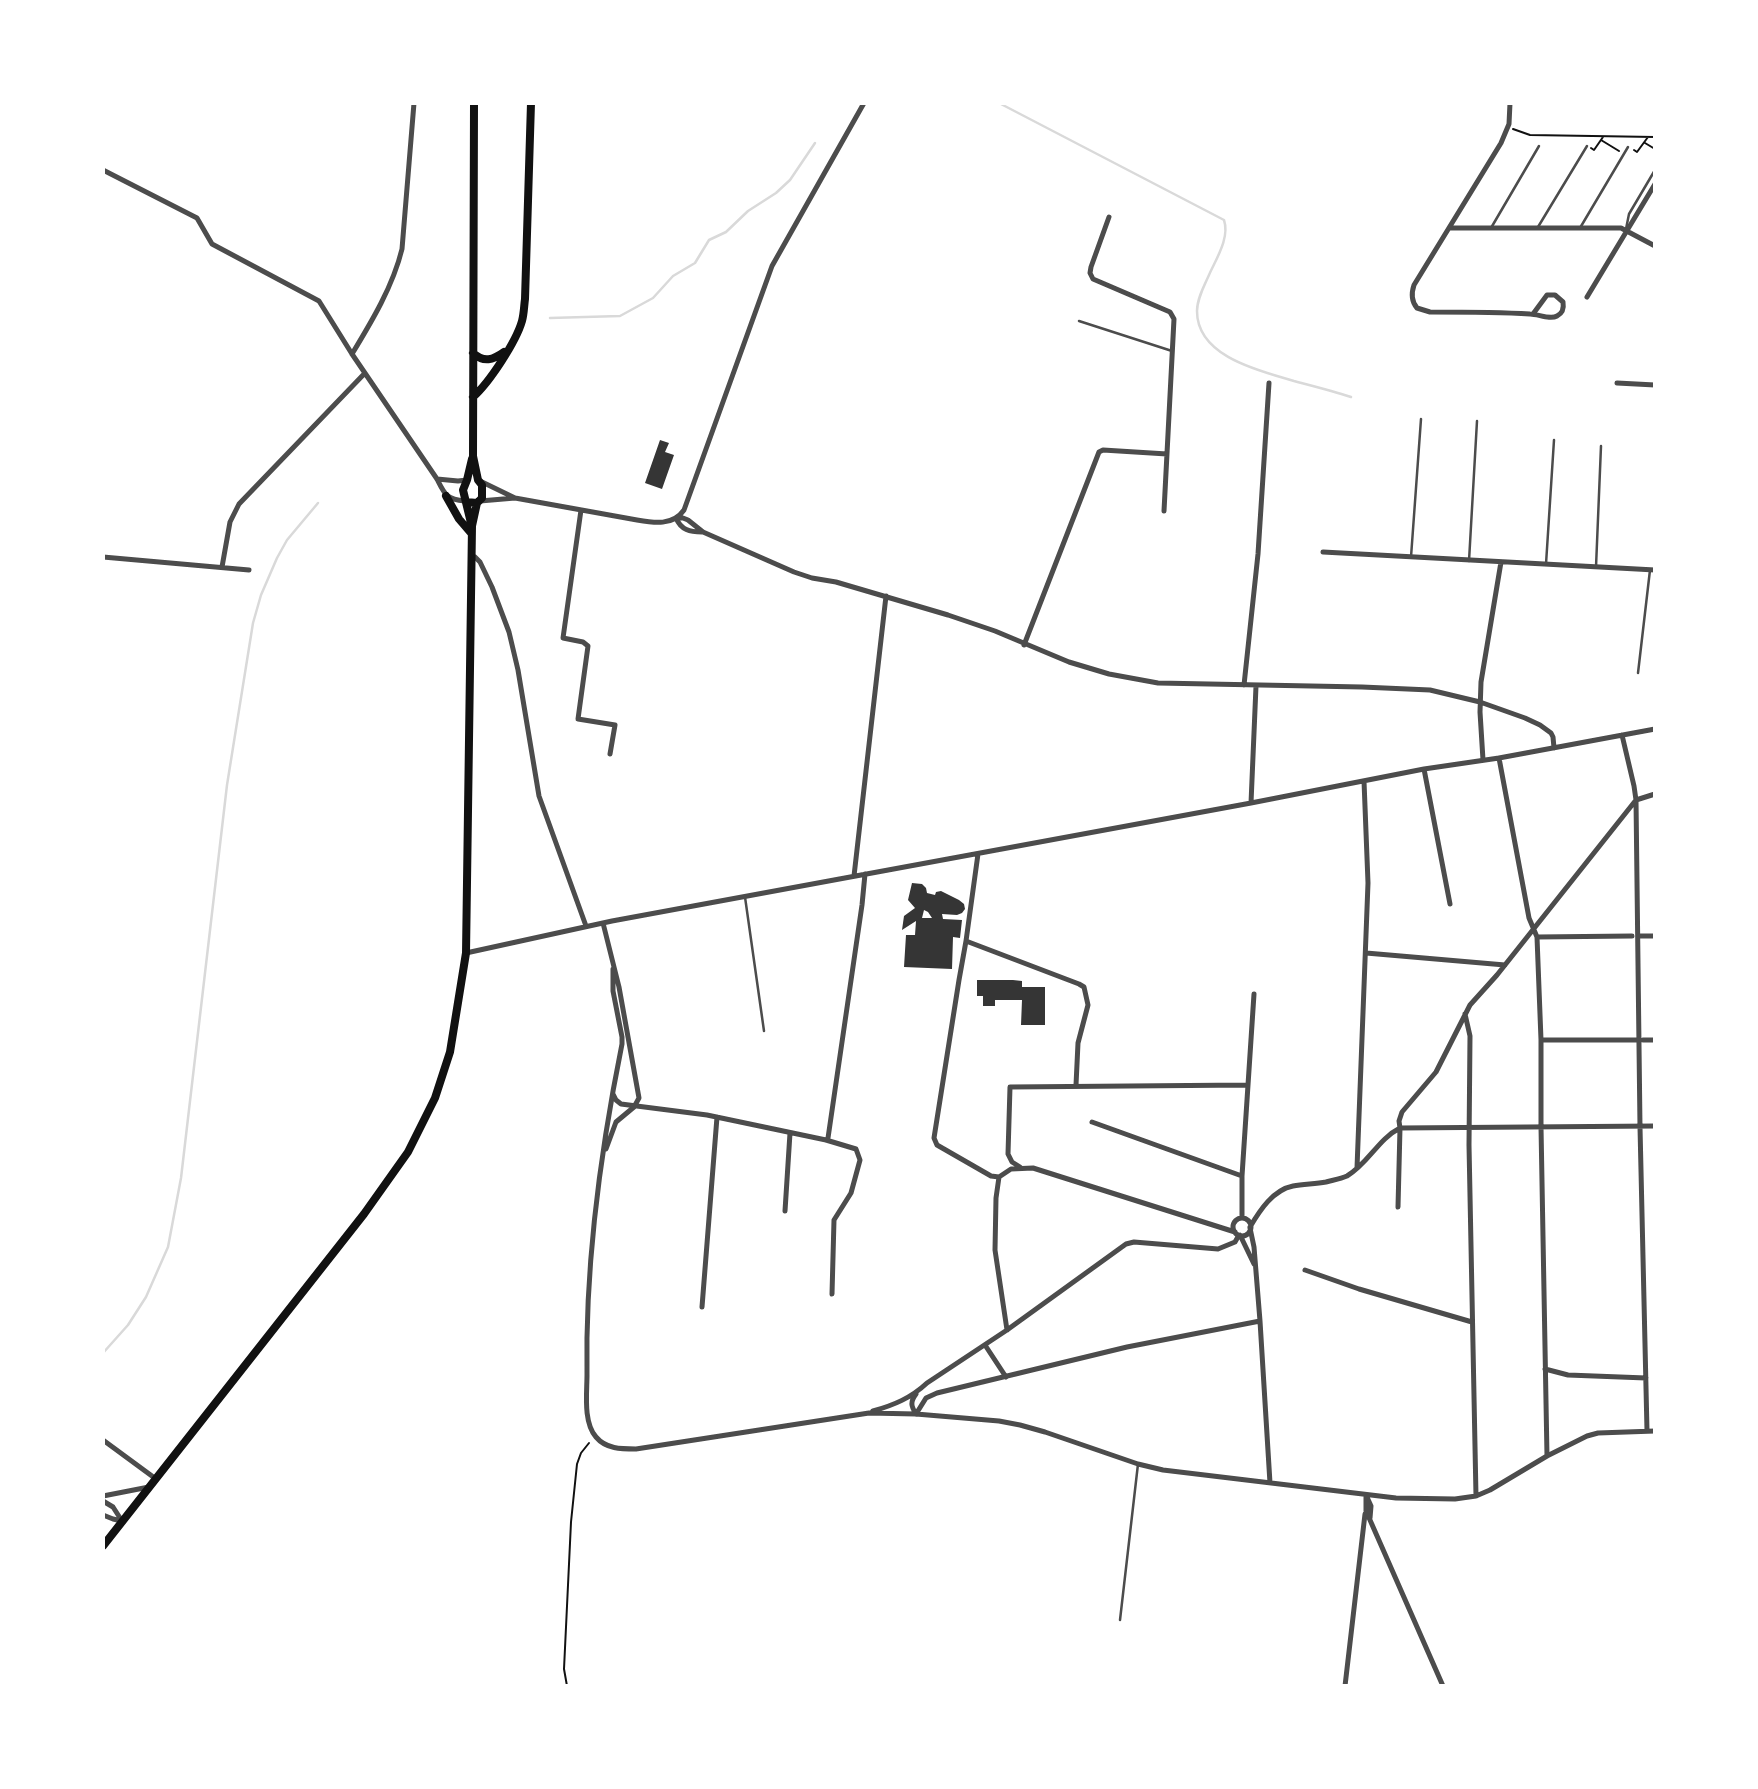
<!DOCTYPE html>
<style>
body{margin:0}
#map{position:relative;width:1758px;height:1789px;overflow:hidden;background:#fff;font-family:"Space Grotesk",sans-serif}
canvas{display:block}
.frame{position:absolute;inset:0;border:105px solid #fff;pointer-events:none}
</style>
<div id="map">
<canvas width="1758" height="1789"></canvas>
<div class="frame"></div>
</div>
<script>
const c = document.querySelector('canvas').getContext('2d');
c.lineJoin = 'round';
function strokePath(path, color, width, dash) { c.strokeStyle = color; c.lineWidth = width; c.lineCap = dash ? 'butt' : 'round'; c.setLineDash(dash || []); c.stroke(path); }
function paint(path, color) { c.fillStyle = color; c.fill(path, 'evenodd'); }
strokePath(new Path2D(`
 M999 103 1224 220C1230 238 1216 259 1209 275 1204 286 1197 299 1197 311 1197 357 1260 371 1294 381 1313 386 1333 391 1351 397
 M550 318 620 316 653 298 673 276 695 263 709 240 726 232 748 211 776 193 790 180 815 143
 M103 1353 128 1325 146 1297 168 1247 181 1178 227 785 253 623 261 595 277 558 287 540 318 503`), '#d9d9d9', 2.5);
paint(new Path2D(`
 M660 440 669 443 665 452 674 455 662 489 645 483Z
 M912 883 922 884 926 888 927 893 935 895 936 892 941 891 959 900 964 904 965 909 962 913 957 915 942 914 943 919 962 920 960 938 953 937 952 969 904 967 906 935H915L916 921 902 930 904 916 915 908 908 900ZM924 910 928 912 932 918H922Z
 M977 980H1013L1022 981V987H1045V1025H1021L1022 1000H995V1006H983V996H977Z`), '#353535');
strokePath(new Path2D(`
 M1513 129 1530 135 1655 137
 M1601 140 1619 151
 M1645 143 1655 149
 M1591 148 1594 150 1603 137
 M1634 150 1637 152 1648 137
 M567 1686 564 1669 571 1522 577 1464 581 1453 589 1443`), '#111', 2);
strokePath(new Path2D(`
 M1538 227 1587 146
 M1491 228 1539 146
 M1580 228 1628 147
 M1626 229 1629 214 1655 170
 M1079 321 1172 351
 M1411 557 1421 419
 M1469 561 1477 421
 M1546 564 1554 440
 M1596 567 1601 446
 M1638 673 1650 570
 M745 897 764 1031
 M1120 1620 1138 1464`), '#4c4c4c', 2.5);
strokePath(new Path2D(`
 M1510 103 1509 124 1501 143 1414 285C1411 294 1411 301 1417 308L1430 312C1463 312 1497 312 1530 314 1538 314 1550 320 1557 316 1563 313 1564 308 1563 302L1555 295H1547L1533 314
 M103 170 197 218 212 244 319 301 352 354 437 479C445 495 446 499 465 501
 M1109 217 1091 267 1090 273 1093 279 1170 312 1174 319 1164 511
 M1449 228H1621L1655 246
 M1587 297 1655 184
 M352 354C372 321 393 286 402 249L414 103
 M1617 383 1655 385
 M437 479 458 481 467 480
 M480 481 515 498 637 520C654 523 673 526 684 510L772 266 864 103
 M480 501 515 498
 M581 510 563 638 583 642 588 646 578 719 615 725 610 754
 M676 518H683L688 520 703 532 794 572 812 578 836 582 948 615 995 631 1069 662 1109 674 1158 683 1362 687 1430 690 1480 702 1525 718 1540 725 1551 733 1553 737 1554 748
 M676 518C681 530 690 532 702 532
 M1323 552 1655 570
 M471 556 475 557 480 562 492 587 509 632 518 670 539 796 586 926
 M103 557 249 570
 M222 567 230 522 239 504 365 373
 M1024 645 1099 452 1103 450 1167 454
 M1244 685 1258 554 1269 383
 M1622 735 1634 786 1636 800 1640 1127 1647 1431
 M1499 758 1529 918 1537 937 1541 1040V1127L1547 1456
 M1483 760 1480 712 1481 682 1501 562
 M1424 769 1450 904
 M1251 803 1256 686
 M978 854 966 941 959 980 934 1138 937 1145 991 1176 999 1177
 M854 876 886 596
 M603 923 619 987 639 1098 634 1107 616 1122 606 1149
 M1638 936H1655
 M1537 937 1632 936
 M966 941 1079 984 1084 987 1088 1005 1078 1043 1076 1085
 M466 953 612 921 1251 803 1424 769 1499 758 1655 729
 M1366 953 1505 965
 M613 969V991L622 1037V1044C600 1153 585 1264 587 1375 587 1393 583 1422 596 1437 606 1449 621 1449 636 1449L869 1413 916 1414 999 1421 1020 1425 1045 1432 1138 1464 1163 1470 1396 1498 1455 1499 1476 1496 1490 1490 1547 1456 1587 1436 1598 1433 1655 1431
 M1465 1014 1470 1036 1469 1145 1476 1496
 M1541 1040H1639
 M1643 1040H1655
 M613 1094 616 1100 621 1104 707 1115 826 1140 856 1149 860 1160 851 1193 834 1220 832 1294
 M1092 1122 1242 1176
 M826 1140 828 1138 862 905 865 874
 M1020 1167 1012 1162 1008 1154 1010 1087 1248 1085
 M1357 1168 1368 883 1364 781
 M999 1177 1011 1169 1033 1168 1235 1232
 M999 1177 996 1198 995 1250 1007 1330
 M1398 1207 1400 1128 1399 1121 1402 1112 1436 1072 1470 1005 1497 975 1636 800 1655 794
 M785 1211 790 1133
 M1242 1218V1176L1254 994
 M1233 1227a9 9 0 1 1 18 0a9 9 0 1 1-18 0Z
 M1250 1227C1260 1210 1273 1190 1293 1186 1304 1184 1315 1184 1326 1182 1333 1180 1340 1179 1347 1176 1368 1164 1378 1139 1400 1128L1655 1126
 M1250 1228 1254 1247 1260 1321 1270 1483
 M1240 1235 1254 1264
 M1305 1270 1359 1289 1472 1322
 M702 1307 717 1117
 M985 1345 1006 1377
 M1545 1369 1568 1375 1646 1378
 M916 1394C910 1402 911 1406 916 1414L926 1398 937 1393 1127 1347 1260 1321
 M873 1411C894 1405 911 1398 927 1383L1007 1330 1126 1244 1134 1242 1218 1249 1235 1242 1239 1235
 M103 1440 156 1479
 M1366 1495V1511L1370 1520 1443 1686
 M1366 1495 1371 1506 1370 1518
 M103 1496 149 1487
 M103 1501 113 1507 122 1521
 M103 1515 113 1519 122 1521
 M1345 1686 1365 1514`), '#4c4c4c', 5);
strokePath(new Path2D(`
 M473 353C484 363 493 360 504 352
 M473 397C489 383 516 342 522 321 524 314 524 306 525 299L531 103
 M446 496 459 519 471 533
 M466 502 477 503 482 498V485L478 480 473 456 474 103
 M471 523 463 490 467 480 472 459
 M103 1546 364 1214 408 1152 435 1098 450 1052 466 953 472 526 477 503`), '#111', 8);
</script>
